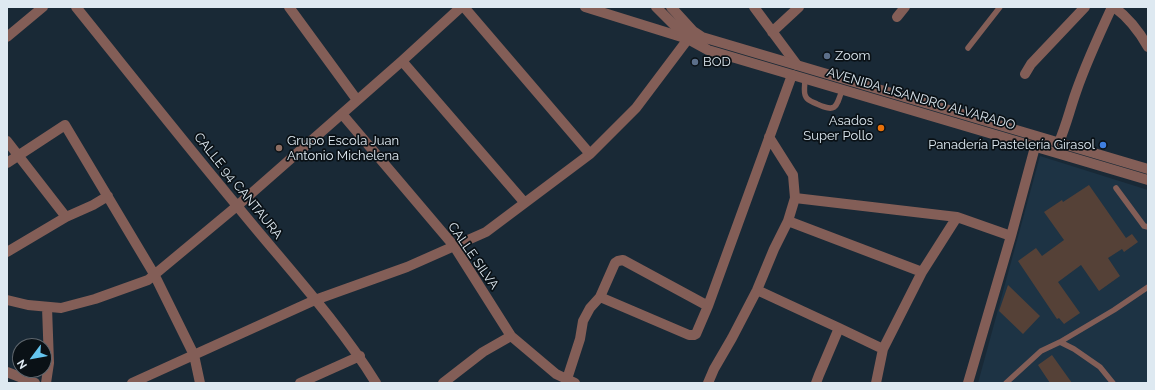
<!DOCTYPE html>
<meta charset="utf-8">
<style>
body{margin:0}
#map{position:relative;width:1155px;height:390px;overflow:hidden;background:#192936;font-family:Raleway,sans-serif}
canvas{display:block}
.frame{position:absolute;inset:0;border:8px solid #dee9f1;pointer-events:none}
.north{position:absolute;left:12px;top:338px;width:40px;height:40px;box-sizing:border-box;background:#0a1116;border:1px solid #5f676e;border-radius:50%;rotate:238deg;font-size:11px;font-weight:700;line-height:16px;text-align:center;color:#dee9f1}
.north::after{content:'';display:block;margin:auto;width:14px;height:18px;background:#65c5ef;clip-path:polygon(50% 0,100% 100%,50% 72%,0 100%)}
</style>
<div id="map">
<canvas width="1155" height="390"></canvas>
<div class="frame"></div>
<div class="north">N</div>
</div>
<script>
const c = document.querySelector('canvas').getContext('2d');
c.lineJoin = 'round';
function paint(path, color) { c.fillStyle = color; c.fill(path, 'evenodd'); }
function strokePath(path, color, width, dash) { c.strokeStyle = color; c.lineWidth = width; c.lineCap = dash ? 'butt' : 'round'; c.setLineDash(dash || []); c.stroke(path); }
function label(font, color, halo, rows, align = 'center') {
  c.font = font + ' Raleway,sans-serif'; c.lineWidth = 3.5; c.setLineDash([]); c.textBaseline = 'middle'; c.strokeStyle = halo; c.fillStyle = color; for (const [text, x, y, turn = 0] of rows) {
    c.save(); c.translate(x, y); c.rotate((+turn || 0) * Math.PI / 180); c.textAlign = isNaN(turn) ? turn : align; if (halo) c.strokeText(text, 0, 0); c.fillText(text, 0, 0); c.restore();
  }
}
paint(new Path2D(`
 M1040 156 1148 190V383H978Z`), '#1d3344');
paint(new Path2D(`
 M1089 185 1126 238 1132 234 1138 242 1124 252 1122 249 1108 258 1120 276 1099 291 1081 265 1058 282 1080 313 1064 324 1059 318 1057 319 1018 261 1036 248 1042 256 1064 240 1044 212 1062 200 1063 202Z
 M1008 285 1040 316 1023 334 999 311Z
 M1052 355 1072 383H1050L1038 365Z`), '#554137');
strokePath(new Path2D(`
 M968 48 1000 7
 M805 79C805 84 803 93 806 97 808 101 813 102 817 104 835 112 836 109 842 90
 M1116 188 1144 226 1148 227
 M1060 342 1114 310 1148 287
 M1006 383 1041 351 1060 342 1074 349 1100 367 1113 383`), '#835e57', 5.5);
strokePath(new Path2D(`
 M76 7C130 74 183 141 238 207 285 265 337 320 376 383
 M289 7 357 100
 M464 7 590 154
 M585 7 688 39
 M754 7 797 65
 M1114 7C1129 18 1139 31 1148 47
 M897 17 905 7
 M772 32 799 7
 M7 37 43 7
 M402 61 524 202
 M1025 74 1031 64 1085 7
 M342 114 454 246 511 336 556 374 575 383
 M7 141 66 217
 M1059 142C1066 126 1070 109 1076 92 1086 63 1099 35 1112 7
 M7 163 65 125 154 274 194 355 200 383
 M795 198 957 217 1011 236
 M788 221 922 272
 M7 252 66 217 93 205 108 196
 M757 290 839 328 883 349
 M600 297 689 335H694L696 334 708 306 792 75
 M7 300 28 305 61 308 95 299 148 280 237 206 402 61 461 7
 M7 372 35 383
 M567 379 580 339 583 321 590 308 600 297 615 263 618 261 623 260 708 306
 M46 383 49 363 47 307
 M132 383 315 300 407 267 486 232 590 154 636 108 688 39 692 32
 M300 383 360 356
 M443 383 483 352 511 336
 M708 383 714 369 732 338 757 290 774 249 788 221 795 198 793 175 769 137
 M816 383 819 375 839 328
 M876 383 883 349 922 272 957 217
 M968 383 1011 236 1035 147`), '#835e57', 10);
strokePath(new Path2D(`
 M656 7 688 39 708 50 1148 180
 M671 7 693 31 702 37 1148 169`), '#835e57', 10);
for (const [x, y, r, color] of [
 [827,56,4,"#5c6f8a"],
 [695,62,4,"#5c6f8a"],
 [881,128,4,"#e8710a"],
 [1103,145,4,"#3f7fe0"],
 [279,148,4,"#8d6e63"]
]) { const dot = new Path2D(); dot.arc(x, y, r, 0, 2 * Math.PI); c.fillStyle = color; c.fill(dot); strokePath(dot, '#0a1116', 1.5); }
label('13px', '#dee9f1', '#0a1116', [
 ["Zoom",835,56],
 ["BOD",703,62],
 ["Asados",873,121,"right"],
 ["Super Pollo",873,136,"right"],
 ["Grupo Escola Juan",287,141],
 ["Antonio Michelena",287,156],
 ["Panadería Pastelería Girasol",1095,145,"right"]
], 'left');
label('13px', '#dee9f1', '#0a1116', [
 ["AVENIDA LISANDRO ALVARADO",921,99,16],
 ["CALLE 94 CANTAURA",238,186,51],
 ["CALLE SILVA",473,256,55]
]);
</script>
